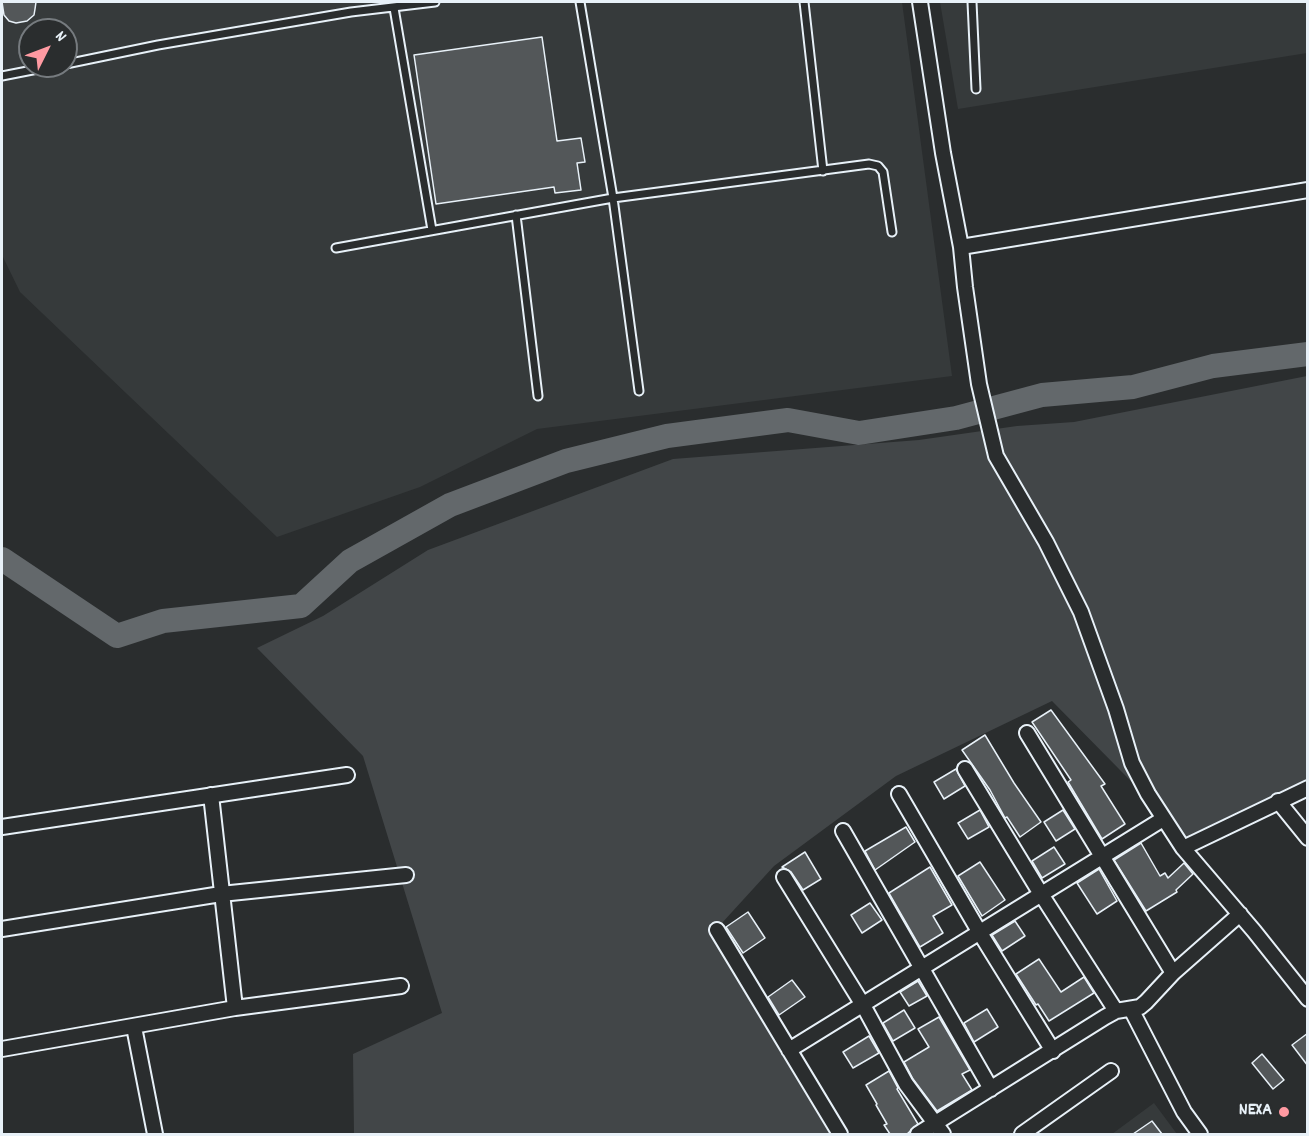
<!DOCTYPE html>
<style>
body{margin:0}
#map{position:relative;width:1309px;height:1136px;overflow:hidden;background:#2a2d2e;font-family:Dekko,sans-serif}
canvas{display:block}
.frame{position:absolute;inset:0;border:3px solid #e8f1f8;pointer-events:none}
.north{position:absolute;left:18px;top:18px;width:60px;height:60px;box-sizing:border-box;background:#2a2d2e;border:2px solid #767b7f;border-radius:50%;rotate:48deg;font-size:16px;font-weight:700;line-height:24px;text-align:center;color:#e8f1f8}
.north::after{content:'';display:block;margin:auto;width:21px;height:27px;background:#ff9aa2;clip-path:polygon(50% 0,100% 100%,50% 72%,0 100%)}
</style>
<div id="map">
<canvas width="1309" height="1136"></canvas>
<div class="frame"></div>
<div class="north">N</div>
</div>
<script>
const c = document.querySelector('canvas').getContext('2d');
c.lineJoin = 'round';
function paint(path, color) { c.fillStyle = color; c.fill(path, 'evenodd'); }
function strokePath(path, color, width, dash) { c.strokeStyle = color; c.lineWidth = width; c.lineCap = dash ? 'butt' : 'round'; c.setLineDash(dash || []); c.stroke(path); }
function label(font, color, halo, rows, align = 'center') {
  c.font = font + ' Dekko,sans-serif'; c.lineWidth = 4.5; c.setLineDash([]); c.textBaseline = 'middle'; c.strokeStyle = halo; c.fillStyle = color; for (const [text, x, y, turn = 0] of rows) {
    c.save(); c.translate(x, y); c.rotate((+turn || 0) * Math.PI / 180); c.textAlign = isNaN(turn) ? turn : align; if (halo) c.strokeText(text, 0, 0); c.fillText(text, 0, 0); c.restore();
  }
}
paint(new Path2D(`
 M2 2H902L952 376 537 429 420 487 277 537 20 292 2 255ZM30 30H66V66H30Z
 M940 2H1307V53L958 109Z
 M1154 1103 1177 1134H1112Z`), '#363a3b');
paint(new Path2D(`
 M1307 376V779L1186 837 1052 701 896 776 774 866 711 935 830 1134H354L353 1054 442 1013 363 756 257 648 323 616 428 550 673 459 919 440 1017 426 1074 422Z`), '#424648');
strokePath(new Path2D(`
 M2 559 117 636 163 621 301 606 350 561 450 505 566 461 667 436 788 420 859 433 956 418 1042 395 1133 387 1213 366 1308 354`), '#63686b', 24);
const building = new Path2D(`
 M2 2H36L35 9 34 15 27 21 16 23 9 21 4 15Z
 M542 37 557 141 581 138 585 162 577 163 581 190 555 193 554 187 436 204 414 55Z
 M1051 710 1105 784 1101 786 1125 824 1102 839 1068 782 1071 780 1032 722Z
 M985 735 1014 783 1041 822 1020 837 1007 817 1005 818 990 790 962 750Z
 M956 769 965 786 944 799 934 782Z
 M980 810 989 827 968 839 958 823Z
 M1063 810 1075 829 1056 841 1044 822Z
 M906 827 915 842 875 870 865 851Z
 M1141 843 1160 876 1165 873 1168 878 1184 863 1193 874 1176 890 1177 892 1146 911 1114 860Z
 M1054 847 1065 864 1042 878 1032 861Z
 M805 852 821 879 803 890 791 872 782 867Z
 M980 862 1005 900 982 916 958 876Z
 M930 867 952 905 933 916 943 933 920 947 889 893Z
 M1099 869 1117 901 1097 914 1077 883Z
 M870 903 882 920 862 933 851 915Z
 M748 912 765 938 743 953 726 927Z
 M1015 921 1025 936 1002 951 992 935Z
 M1039 959 1061 992 1084 977 1094 993 1049 1021 1038 1004 1036 1005 1016 974Z
 M792 980 805 997 779 1015 768 997Z
 M918 981 927 996 909 1006 900 992Z
 M987 1009 998 1027 974 1042 964 1023Z
 M904 1010 915 1028 893 1041 883 1023Z
 M939 1017 970 1070 962 1074 972 1090 937 1111 913 1079 904 1062 929 1047 918 1029Z
 M1308 1033V1066L1292 1045Z
 M869 1036 879 1053 853 1068 843 1052Z
 M1262 1054 1284 1080 1273 1089 1252 1063Z
 M889 1071 898 1088 897 1089 918 1124 907 1134H890L884 1125 887 1124 876 1105 877 1104 866 1085Z
 M1152 1121 1162 1134H1133Z`);
paint(building, '#535759');
strokePath(building, '#e8f1f8', 1.5);
const lane = new Path2D(`
 M580 2 613 198 639 391
 M804 2 823 171
 M972 2 976 89
 M394 8 432 230
 M66 64 158 45 351 12 435 2
 M2 76 53 66
 M516 215 538 396
 M336 248 613 198 869 164 878 166 883 172 892 232`);
const street = new Path2D(`
 M920 2 943 153 961 247 965 287 979 384 996 456 1046 542 1081 612 1116 709 1132 763 1148 794 1183 848 1254 931 1308 999
 M961 247 1308 190
 M1027 733 1173 973
 M965 769 1041 894 1116 1011
 M899 794 980 933 1053 1051
 M211 795 235 1008
 M1278 801 1308 838
 M2 827 347 775
 M843 831 991 1089
 M1183 848 1308 788
 M784 877 863 1005 906 1084 943 1134
 M2 929 221 894 406 875
 M717 930 840 1134
 M1131 1009 1184 1112 1200 1134
 M134 1027 155 1134
 M2 1049 235 1008 401 986
 M789 1050 1163 819
 M918 1134 1105 1017 1116 1011 1140 1007 1146 1002 1173 973 1240 914
 M1022 1134 1111 1071`);
strokePath(lane, '#e8f1f8', 11);
strokePath(street, '#e8f1f8', 18);
strokePath(lane, '#2a2d2e', 7);
strokePath(street, '#2a2d2e', 14);
for (const [x, y, r, color] of [
 [1284,1112,6,"#ff9aa2"]
]) { const dot = new Path2D(); dot.arc(x, y, r, 0, 2 * Math.PI); c.fillStyle = color; c.fill(dot); strokePath(dot, '#2a2d2e', 2); }
label('bold 18px', '#e8f1f8', '#2a2d2e', [
 ["NEXA",1272,1112]
], 'right');
</script>
